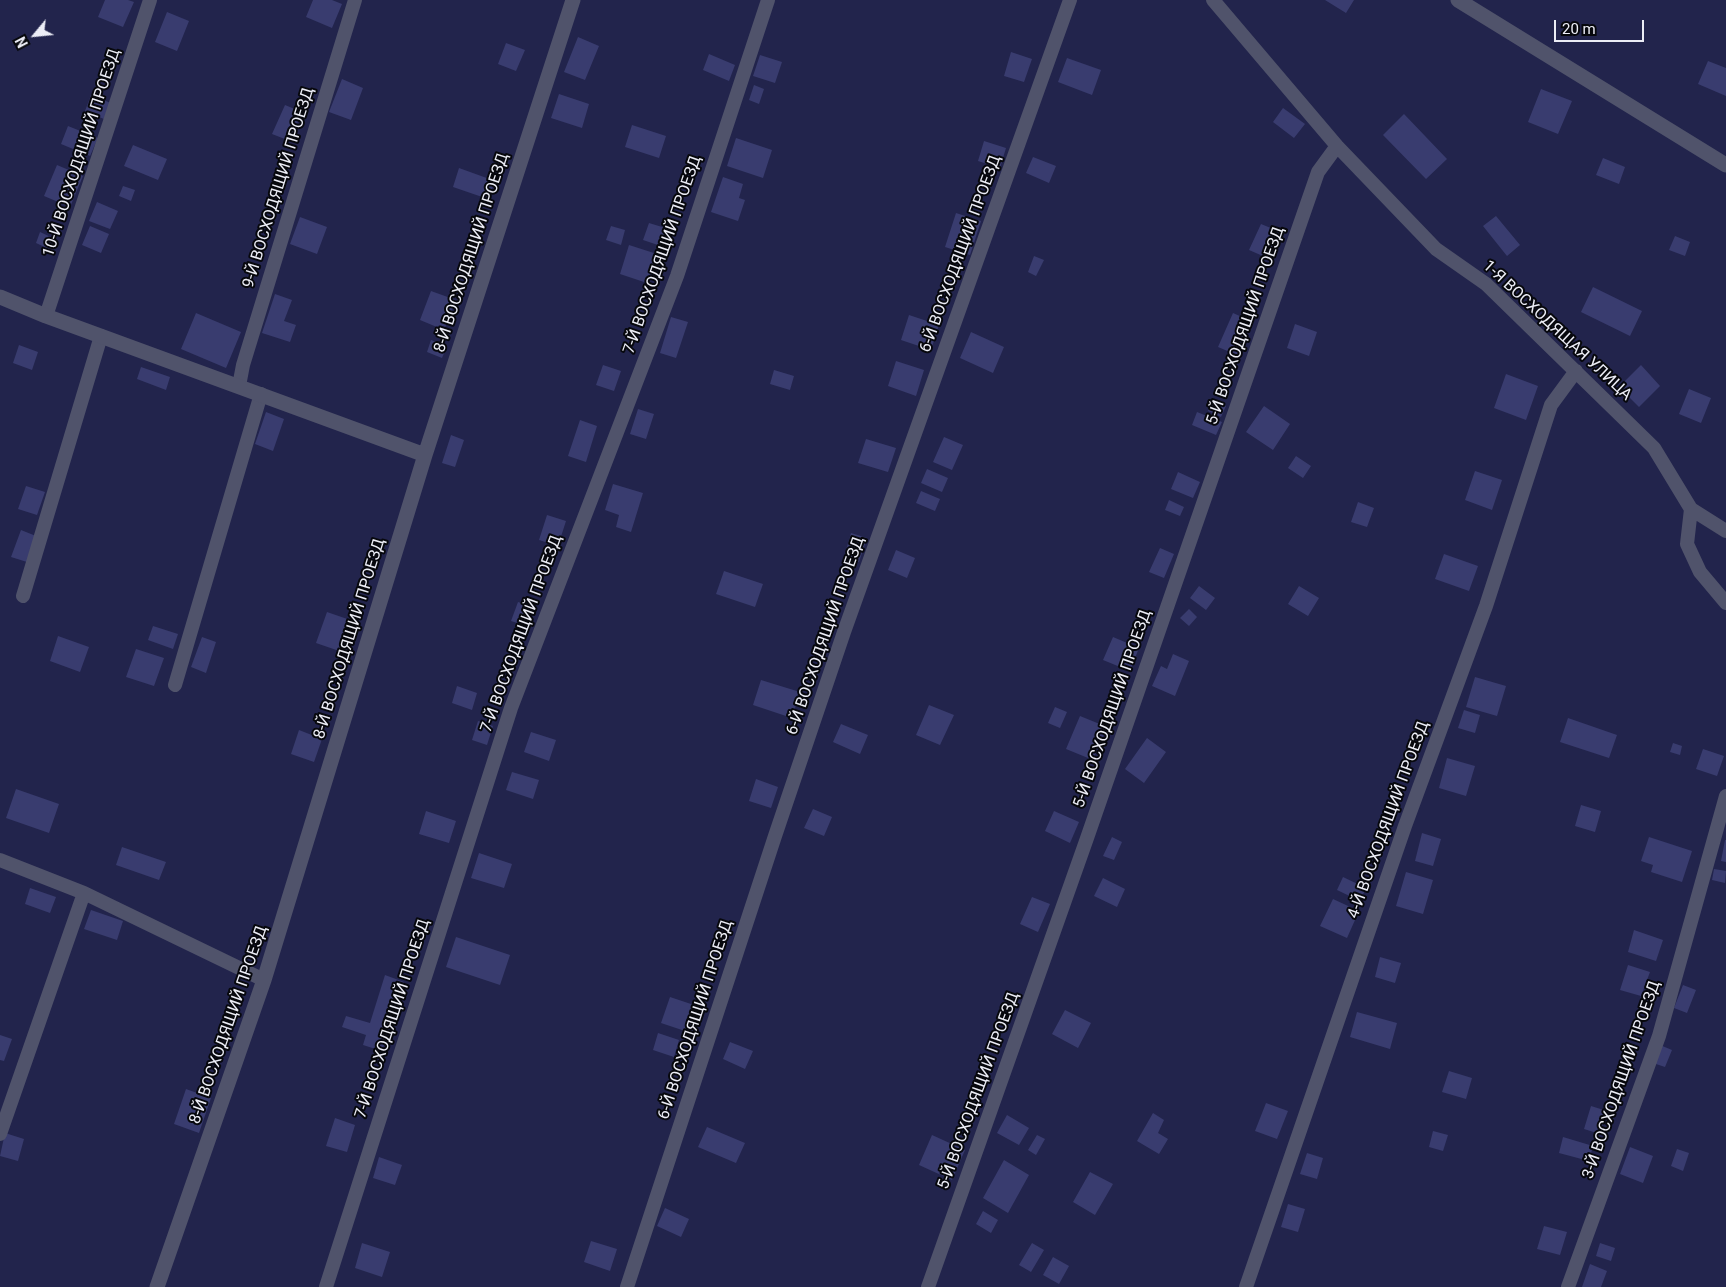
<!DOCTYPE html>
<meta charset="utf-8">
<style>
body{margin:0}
#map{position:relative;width:1726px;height:1287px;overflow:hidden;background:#1b1d29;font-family:Roboto,sans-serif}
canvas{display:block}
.north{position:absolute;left:10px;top:10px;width:50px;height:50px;-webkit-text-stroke:4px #07080d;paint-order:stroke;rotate:242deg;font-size:14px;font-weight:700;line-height:20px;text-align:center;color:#ecedf6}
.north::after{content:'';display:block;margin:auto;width:18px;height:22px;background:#ecedf6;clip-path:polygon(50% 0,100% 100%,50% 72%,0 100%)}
.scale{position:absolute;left:1554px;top:20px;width:90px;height:22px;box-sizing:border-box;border:2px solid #ecedf6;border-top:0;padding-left:6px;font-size:15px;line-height:18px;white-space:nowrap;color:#ecedf6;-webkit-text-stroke:4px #07080d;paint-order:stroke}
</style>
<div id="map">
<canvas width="1726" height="1287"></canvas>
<div class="north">N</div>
<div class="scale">20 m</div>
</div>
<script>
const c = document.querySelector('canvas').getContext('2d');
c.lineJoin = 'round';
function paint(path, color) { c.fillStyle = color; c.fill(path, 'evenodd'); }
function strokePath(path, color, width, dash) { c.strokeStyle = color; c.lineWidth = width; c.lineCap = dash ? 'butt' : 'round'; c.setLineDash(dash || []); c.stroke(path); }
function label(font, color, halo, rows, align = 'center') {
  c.font = font + ' Roboto,sans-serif'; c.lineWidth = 4; c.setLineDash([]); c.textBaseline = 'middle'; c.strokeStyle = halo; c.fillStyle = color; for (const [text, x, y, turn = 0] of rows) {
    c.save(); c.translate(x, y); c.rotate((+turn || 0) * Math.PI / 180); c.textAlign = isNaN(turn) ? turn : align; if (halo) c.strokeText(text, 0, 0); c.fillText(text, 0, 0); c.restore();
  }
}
paint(new Path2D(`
 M0 0H1726V1287H0Z`), '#22244c');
paint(new Path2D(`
 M105 0H128L134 2 123 27 98 17Z
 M313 0H332L342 4 332 28 306 17Z
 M1325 0H1354L1346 13Z
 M167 12 189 21 177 51 155 42Z
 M578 37 599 46 585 80 564 72Z
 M506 43 525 50 516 71 498 64Z
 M1011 52 1032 59 1024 82 1004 76Z
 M709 54 735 65 729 81 703 70Z
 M760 55 782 62 775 83 753 76Z
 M1067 58 1101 70 1092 95 1058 82Z
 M1708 61 1726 68V96L1698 84Z
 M342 79 363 88 351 120 329 112Z
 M754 85 764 89 759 104 749 100Z
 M1541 89 1572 101 1558 134 1528 122Z
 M559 94 589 104 582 128 551 118Z
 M91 95 111 103 104 119 85 111Z
 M285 105 302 112 290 141 272 134Z
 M1283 108 1305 124 1294 138 1273 122Z
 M1404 114 1447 159 1426 179 1383 135Z
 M632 125 666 136 659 158 625 147Z
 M68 126 98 138 90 156 61 144Z
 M736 138 772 150 763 178 727 166Z
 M984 141 1006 148 1000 168 978 161Z
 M133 145 167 159 158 180 124 166Z
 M1033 157 1056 166 1049 183 1026 173Z
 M1603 158 1625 167 1619 184 1596 175Z
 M57 165 83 176 70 207 44 196Z
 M459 168 495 181 488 199 453 187Z
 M723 177 743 184 739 198 745 200 738 221 711 212Z
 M123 186 135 190 131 201 119 196Z
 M97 202 118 211 110 229 89 221Z
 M956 213 981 221 970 255 945 247Z
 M1496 216 1520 245 1507 256 1483 226Z
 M300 217 327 227 317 254 290 244Z
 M649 223 672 230 667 248 643 240Z
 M1261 224 1283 233 1272 260 1249 250Z
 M90 226 109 234 101 253 82 245Z
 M611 226 625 230 621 245 606 240Z
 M40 232 53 238 49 249 36 243Z
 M1675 236 1690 242 1685 256 1669 250Z
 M629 245 657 254 647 283 620 274Z
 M1034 256 1044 260 1036 276 1028 272Z
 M1593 287 1642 311 1630 336 1581 312Z
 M431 291 456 300 444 330 420 320Z
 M275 294 292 300 284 321 296 325 290 342 262 333Z
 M196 313 241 332 226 368 181 349Z
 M1233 313 1251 321 1237 355 1218 347Z
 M909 315 939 325 931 350 901 340Z
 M671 317 688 322 676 358 660 353Z
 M1295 324 1317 332 1309 356 1287 348Z
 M971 332 1004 347 993 373 960 358Z
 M431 340 447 346 442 358 427 352Z
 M19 345 38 352 32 370 13 363Z
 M896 361 924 370 916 396 888 386Z
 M603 365 621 371 614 391 596 385Z
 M1641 365 1660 386 1639 407 1619 387Z
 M141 367 170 377 166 390 137 379Z
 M774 370 794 376 790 390 770 384Z
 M1506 374 1538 386 1526 420 1494 408Z
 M1689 389 1711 398 1701 423 1679 414Z
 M1213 400 1226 406 1221 417 1208 411Z
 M1264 406 1290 424 1273 450 1246 432Z
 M638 409 654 414 646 439 630 434Z
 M266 412 284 419 273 451 255 444Z
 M1197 412 1222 422 1216 435 1192 425Z
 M580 420 597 426 586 462 568 456Z
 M451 435 464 440 455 467 442 463Z
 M944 437 963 445 952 470 933 462Z
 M866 439 896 448 888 472 858 463Z
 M1296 456 1311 466 1303 478 1288 468Z
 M927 469 948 478 942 492 921 483Z
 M1475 471 1502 480 1492 510 1465 500Z
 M1178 472 1200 482 1193 498 1171 489Z
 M613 484 643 493 631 532 616 527 619 515 605 510Z
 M26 486 45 492 37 515 18 509Z
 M921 491 940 499 935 511 916 503Z
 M1169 500 1184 507 1180 516 1165 510Z
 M1358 502 1374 508 1367 527 1351 522Z
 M547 515 566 521 558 546 539 540Z
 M21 530 36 536 27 562 11 557Z
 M851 533 867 538 859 562 844 557Z
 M1160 548 1174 554 1164 578 1149 572Z
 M896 550 915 558 907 578 888 570Z
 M1444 554 1478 566 1469 591 1435 579Z
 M724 571 763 584 755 607 716 594Z
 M1199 586 1215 598 1206 610 1190 598Z
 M1299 586 1319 598 1308 616 1288 604Z
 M518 602 533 607 527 626 511 621Z
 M1189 609 1197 617 1189 626 1180 618Z
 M327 612 359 623 348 654 316 643Z
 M153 626 178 634 173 649 148 640Z
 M58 636 89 647 80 672 50 661Z
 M202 637 216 642 206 673 191 667Z
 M1113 637 1139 648 1130 671 1103 660Z
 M136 649 164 658 154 686 126 677Z
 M1173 654 1189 661 1175 696 1152 686 1161 666 1167 669Z
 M1475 677 1506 686 1497 716 1466 707Z
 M761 680 800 692 792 718 753 705Z
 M457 686 477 693 472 710 452 703Z
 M929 705 954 715 940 745 916 735Z
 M1055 707 1067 712 1060 728 1048 723Z
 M1464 710 1480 715 1475 733 1458 728Z
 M1080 716 1107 727 1093 760 1066 749Z
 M1568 718 1617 735 1609 758 1560 742Z
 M478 721 493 726 487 745 472 740Z
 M841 724 868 735 860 754 833 742Z
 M299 730 322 739 314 762 291 754Z
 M531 732 556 740 549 761 524 752Z
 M1147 738 1166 752 1144 783 1125 769Z
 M1673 743 1682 746 1680 755 1670 752Z
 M1703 749 1724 756 1717 776 1696 769Z
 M1447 758 1475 766 1466 796 1439 788Z
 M512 772 539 780 533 799 506 790Z
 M756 779 778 787 771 808 749 801Z
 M16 789 59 804 49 833 6 818Z
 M1581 805 1601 811 1595 832 1575 826Z
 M813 809 832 817 824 836 804 828Z
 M426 811 456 821 449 843 419 834Z
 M1054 811 1079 822 1070 843 1045 831Z
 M1422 833 1441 839 1433 866 1415 861Z
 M1112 837 1122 842 1114 860 1103 856Z
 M1649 837 1692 851 1682 882 1651 872 1653 865 1641 861Z
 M1725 840H1726V862L1721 861Z
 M122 847 166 862 159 880 116 865Z
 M479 853 512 864 504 888 471 878Z
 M1714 869 1726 871 1725 883 1712 880Z
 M1406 872 1433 880 1423 914 1396 906Z
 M1343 877 1366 888 1360 901 1337 890Z
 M1103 878 1125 889 1117 907 1094 896Z
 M30 888 56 897 50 913 25 904Z
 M1032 897 1050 904 1038 932 1020 924Z
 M1333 899 1359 911 1347 938 1320 926Z
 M91 910 123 921 117 940 84 929Z
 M1634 930 1663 940 1656 961 1628 952Z
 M456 937 510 955 500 985 446 967Z
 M1380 957 1401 963 1395 983 1375 977Z
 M1628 965 1650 972 1641 996 1620 990Z
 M385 975 404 982 382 1051 363 1045 366 1035 342 1027 346 1016 370 1023Z
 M1683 985 1696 990 1687 1013 1674 1008Z
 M670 997 703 1008 694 1034 661 1023Z
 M1065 1010 1091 1023 1078 1048 1052 1034Z
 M1357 1012 1397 1023 1390 1049 1350 1037Z
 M658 1033 679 1040 674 1057 653 1050Z
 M0 1035 12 1039 4 1061 0 1060Z
 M730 1042 753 1051 745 1069 723 1059Z
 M1660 1045 1672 1050 1665 1067 1653 1063Z
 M1449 1071 1472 1078 1466 1099 1442 1092Z
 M186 1089 211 1098 199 1133 174 1124Z
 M1266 1103 1288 1111 1277 1139 1255 1131Z
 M1591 1106 1607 1111 1600 1134 1584 1129Z
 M1153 1113 1164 1120 1158 1133 1168 1139 1159 1154 1137 1141Z
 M1007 1115 1029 1128 1019 1145 997 1133Z
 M335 1118 355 1125 347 1152 326 1146Z
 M707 1127 745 1143 736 1163 698 1147Z
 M1433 1131 1448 1135 1443 1151 1429 1147Z
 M5 1133 24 1139 18 1161 0 1156Z
 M932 1135 965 1150 952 1180 919 1165Z
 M1037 1135 1045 1139 1036 1155 1028 1150Z
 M1563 1137 1593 1146 1589 1161 1559 1153Z
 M1630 1147 1653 1156 1643 1183 1620 1174Z
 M1677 1149 1689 1153 1683 1171 1671 1166Z
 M1307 1153 1323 1158 1317 1179 1300 1174Z
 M379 1157 402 1165 395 1185 373 1178Z
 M1004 1160 1029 1175 1008 1213 983 1198Z
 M1090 1172 1113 1184 1095 1215 1073 1202Z
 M1288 1204 1305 1209 1298 1232 1281 1227Z
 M665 1208 689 1219 681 1237 657 1226Z
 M983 1211 998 1220 991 1233 976 1224Z
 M1544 1226 1567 1232 1560 1255 1537 1249Z
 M591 1241 617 1249 610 1271 584 1262Z
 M362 1243 390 1252 382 1277 355 1268Z
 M1032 1243 1044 1250 1031 1272 1019 1265Z
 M1600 1243 1615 1248 1611 1261 1596 1256Z
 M1053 1257 1069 1266 1059 1284 1043 1275Z
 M1590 1264 1607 1271 1601 1287H1582Z`), '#393c6f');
strokePath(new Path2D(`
 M1213 0 1337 146 1436 249 1486 284 1654 448 1691 509 1687 544 1700 572 1726 603
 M46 316 150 0
 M239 386 243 365 355 0
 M1691 509 1726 531
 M23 596 101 336
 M175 685 261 394
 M0 860 84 893 264 980
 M0 1134 84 893
 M326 1287 511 708 677 276 768 0
 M627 1287 775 836 844 632 1070 0
 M928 1287 1086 841 1318 172 1337 146
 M1246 1287 1405 826 1486 606 1551 405 1576 371
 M1568 1287 1659 1036 1726 796`), '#50536b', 14);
strokePath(new Path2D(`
 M1458 0 1726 165
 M0 297 46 316 425 455
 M157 1287 264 980 425 455 573 0`), '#50536b', 15);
label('16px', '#ecedf6', '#07080d', [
 ["10-Й ВОСХОДЯЩИЙ ПРОЕЗД",82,153,-72],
 ["9-Й ВОСХОДЯЩИЙ ПРОЕЗД",279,188,-73],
 ["8-Й ВОСХОДЯЩИЙ ПРОЕЗД",472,253,-72],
 ["6-Й ВОСХОДЯЩИЙ ПРОЕЗД",961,254,-70],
 ["7-Й ВОСХОДЯЩИЙ ПРОЕЗД",663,255,-71],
 ["5-Й ВОСХОДЯЩИЙ ПРОЕЗД",1246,326,-71],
 ["1-Я ВОСХОДЯЩАЯ УЛИЦА",1557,331,43],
 ["7-Й ВОСХОДЯЩИЙ ПРОЕЗД",522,634,-70],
 ["6-Й ВОСХОДЯЩИЙ ПРОЕЗД",826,636,-71],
 ["8-Й ВОСХОДЯЩИЙ ПРОЕЗД",350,639,-73],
 ["5-Й ВОСХОДЯЩИЙ ПРОЕЗД",1113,709,-71],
 ["4-Й ВОСХОДЯЩИЙ ПРОЕЗД",1389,820,-70],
 ["7-Й ВОСХОДЯЩИЙ ПРОЕЗД",393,1019,-72],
 ["6-Й ВОСХОДЯЩИЙ ПРОЕЗД",696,1020,-72],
 ["8-Й ВОСХОДЯЩИЙ ПРОЕЗД",229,1025,-71],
 ["3-Й ВОСХОДЯЩИЙ ПРОЕЗД",1622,1080,-71],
 ["5-Й ВОСХОДЯЩИЙ ПРОЕЗД",979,1091,-70]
]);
</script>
